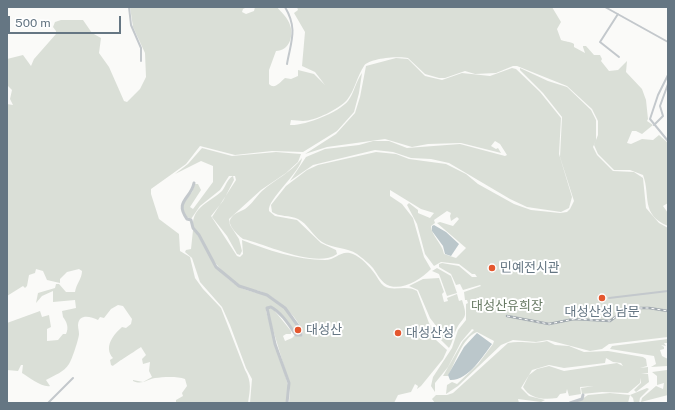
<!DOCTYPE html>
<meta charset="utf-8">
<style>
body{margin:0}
#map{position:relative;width:675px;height:410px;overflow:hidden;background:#fafaf8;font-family:"Public Sans",sans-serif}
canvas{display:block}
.frame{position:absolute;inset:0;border:8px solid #657683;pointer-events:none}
.scale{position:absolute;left:8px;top:16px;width:113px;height:18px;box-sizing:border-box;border:2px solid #657683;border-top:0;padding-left:5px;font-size:12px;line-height:14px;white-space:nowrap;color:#657683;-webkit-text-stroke:3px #fff;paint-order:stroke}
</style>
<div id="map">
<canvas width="675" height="410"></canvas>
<div class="frame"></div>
<div class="scale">500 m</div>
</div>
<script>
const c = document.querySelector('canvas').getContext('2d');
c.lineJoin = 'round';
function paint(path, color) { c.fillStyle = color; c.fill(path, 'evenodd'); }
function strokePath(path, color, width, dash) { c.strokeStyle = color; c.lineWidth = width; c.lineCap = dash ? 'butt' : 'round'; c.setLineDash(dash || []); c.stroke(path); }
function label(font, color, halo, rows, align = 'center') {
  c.font = font + ' "Public Sans","Noto Sans KR",sans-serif'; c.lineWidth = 4; c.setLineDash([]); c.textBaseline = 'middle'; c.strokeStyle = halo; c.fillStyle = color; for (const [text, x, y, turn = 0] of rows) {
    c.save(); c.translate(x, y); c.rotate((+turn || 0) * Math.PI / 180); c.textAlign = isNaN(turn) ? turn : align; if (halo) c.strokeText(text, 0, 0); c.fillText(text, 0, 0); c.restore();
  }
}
paint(new Path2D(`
 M130 7H247L243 9 242 12 246 14 254 11 255 7H277C281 12 288 18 290 25 294 36 289 51 276 51L269 70V84C275 90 280 82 285 78L291 79 298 76V70L314 74 325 85 315 72 302 66 305 32 294 13 298 10 297 7H552L561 22 557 29 561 40C565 42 570 41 574 44V47L585 53 583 47V46H586L594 55H600L602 59 601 61 609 71 618 70 627 61 626 72 642 89 646 100 648 119 647 121 653 125 642 134 636 131H632L627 143 631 144 642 139 653 140 659 135 668 143V203L663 206 668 213V226C640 214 651 196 643 175L630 170H614L598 154 594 145 598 135V121L592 109 567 86 517 66H513L496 73 475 74 465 71 445 78H439L425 74 408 58C399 56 369 58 364 66 357 76 355 90 347 100 339 109 315 121 303 121 299 121 295 120 291 120L290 125C304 126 338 113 348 101 354 93 356 81 362 73L359 93 354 112 337 131 303 152 272 151 235 155 200 146 186 164 151 189V194L159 219 179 234 180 251 190 257 195 278 203 289 221 308 245 370C252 382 250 390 248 403L176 402V400L183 396 182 393 187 386 185 379C177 376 163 377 155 378 146 380 142 385 133 381V380L143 382 152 377 149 371 150 362 143 364 142 359 146 355 141 347C137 350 116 363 113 366L111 365 110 360 113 358C103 347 114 334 122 327L126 328 131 324 132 319 123 306 118 305 111 309 104 318 100 317 98 320C91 317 79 313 78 325 78 328 79 331 79 334 79 338 72 360 69 364 64 372 55 375 46 380L50 386C43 388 28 377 22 373L23 365H21L18 371 7 370V323L40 311 42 317 49 315 51 327 47 329V341L58 340 63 334H66C69 328 67 322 63 317L62 311 76 308 75 300 53 302V291L42 296 36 303 38 293 55 288 56 284H59L66 292H75C76 284 82 279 82 271L79 269 67 272 60 279V283L47 280 43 271 36 269 35 273 29 275 27 286 25 288 23 286 7 296V104L13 105 10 99 12 90 7 85V59L23 55 31 66 34 59 56 34V31L53 27 55 22 61 20H83L92 33 101 38 99 53 109 67 124 101 127 102 140 89 146 77 145 53 133 27Z
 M396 58 408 59 425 76 442 80 462 73 490 76 512 68 516 69 540 92 561 118 559 154 572 197 569 208 561 212 527 207 510 199 449 163 431 159 411 158 393 152 375 150 313 165 290 181 306 157 325 149 359 145 373 141H389L407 148 460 144 505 156 507 155 500 144 495 141 491 146 496 149 498 148 501 153 461 143 428 144 412 147 385 139 327 147 305 154 336 134 355 113 360 97 366 66Z
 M520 68 548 81 567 87 591 110 596 120V140L593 147 597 155 613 171 634 172 643 178 646 208 659 223 668 228V337L609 344 602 349 590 351 548 340 536 342 513 340 501 345 458 386 446 394 447 385 452 382 457 384 478 364 493 344 494 341 477 332C462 338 456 362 448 376H443L463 341 474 330 472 329 461 342 448 367 435 383V392L431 386 433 377 452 348 458 330 466 320V304L468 303 467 300H465L464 292 481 286 480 285 463 290 460 284 456 285 451 274 439 267V264L442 263 459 266 472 277H477L475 274H472L459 264 441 262 434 266 425 254 417 224 407 205 409 203 418 210V213L430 218 434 213 421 209 390 190V196L402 204 413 218 424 257 431 269C421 279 404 290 390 286 381 283 378 275 373 268 369 263 362 258 357 254 347 247 333 249 322 242 313 236 308 224 298 219 290 215 279 217 272 212L271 205 286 186 307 170 318 165 376 152 396 154 409 159 446 164 466 174 478 184 514 204 531 210 560 213 567 212 570 209 574 201 560 157 562 117 543 93 520 70ZM447 211 451 213 450 216 451 221 457 217 459 219 453 226 440 222 437 223 466 248 456 258 444 254C442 243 432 237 431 226L435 223 434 220Z
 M202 148 232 156 276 152 301 154 298 162 286 173 261 190 229 219 230 225 239 239 242 251 240 255 237 254 227 236 212 217 236 180 235 176H229L220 190 200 206 191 219 185 216 182 205 192 192 195 184H198L201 190 190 207 193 209 213 182V166L201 161 175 174 188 164Z
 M302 158C301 172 267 199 269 211L275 216 297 220 321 243 336 250 337 254C316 269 266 244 243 239 239 236 228 226 230 220 233 213 240 212 245 209 251 205 256 197 262 191 275 179 291 173 302 158Z
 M233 176 234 180 223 201 211 216 237 256 240 257 243 254 242 240C267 250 297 260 325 260 336 260 341 249 353 254 361 257 370 267 375 274 378 278 380 283 384 286 394 292 406 284 417 291L429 323 434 331 436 340 447 350 443 359 421 386 417 389 418 386 415 384 411 392 398 395 394 403H289L290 386 267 310 270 308 274 310 291 331V334H286L283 336 285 341 292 338 295 335 302 336 303 332C296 315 278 299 262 292 255 289 247 290 241 286 217 272 206 249 193 226 192 207 210 202 222 191 226 186 227 179 233 176Z
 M193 230 197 234C208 253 218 274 238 286 245 291 256 292 264 295 280 301 297 319 300 334H296L274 308 267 307 266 311 288 385 287 403H250L252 379 246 368 230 325 222 307 200 282 192 258 185 252 186 250 191 249Z
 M437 268 451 276 457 293 447 296 439 274 432 271Z
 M439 278 444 292 442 294 444 302 448 301 447 298 457 294 459 301 462 300C469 321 463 315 456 330 453 336 453 342 449 348L440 339V331L430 318 418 290 409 286 423 279Z
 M668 339V343H664L666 346 661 345 664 347V349L660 350 662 356 668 359 667 366 651 367 656 364 654 356 610 349 612 346Z
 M547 341 555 345 569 346 584 352 608 351 643 357 646 359 647 366 640 368 648 367V373L641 374H648L649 382 636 392 634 390 641 383V378L640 383 628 393 602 392 582 394 581 388 594 386 580 387 581 394 569 396 567 389 566 393 560 394 557 398C544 400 530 399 523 387L529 375 537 369 549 366 564 371 617 363 623 366 621 363 613 362 606 358 605 363 564 368 549 365 532 370 521 388 529 396 545 400 541 402 518 399 519 403H435L432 399 436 395H447L453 393 508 343C521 340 533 345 547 341Z
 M667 370 668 395 641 402 642 398 656 386 663 389 664 383 657 385V376L652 372Z
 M647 388 649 389 640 398 639 403H634L633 398 630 395 628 403H576L588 395 610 393 630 395Z`), '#dadfd7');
paint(new Path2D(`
 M434 225 446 232 459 244 451 256 445 254 443 246 432 231V226Z
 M477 333 492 344C483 356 468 381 450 380L448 375 464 347Z`), '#bbc7cb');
strokePath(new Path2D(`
 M129 7 131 25 141 48V61
 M285 7C298 29 291 41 287 64
 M605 7 668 42
 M618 14 600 42 619 57
 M668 75 658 95 650 119 668 141
 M654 125 663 116 660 106 668 84
 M609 298 668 291
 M48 403 73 378`), '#c3c8cc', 2);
strokePath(new Path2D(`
 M194 183C191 199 174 201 187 219L191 220 193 228 199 235 216 267 239 286 267 295 285 308 301 330V335H296C289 325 282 313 271 307L267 308 275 344 289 383 287 403
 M570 403 582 399 583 395`), '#c3c8cc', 3);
const rail = new Path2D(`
 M507 316 549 324 574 319 610 321 628 308H649L668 311`);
strokePath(rail, '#a2aab0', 2.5);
strokePath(rail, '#fff', 1, [3]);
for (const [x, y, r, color] of [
 [492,268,4,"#e4572e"],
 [602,298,4,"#e4572e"],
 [298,330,4,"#e4572e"],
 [398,333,4,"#e4572e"]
]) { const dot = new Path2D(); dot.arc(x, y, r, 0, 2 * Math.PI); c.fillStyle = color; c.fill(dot); strokePath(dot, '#fff', 1.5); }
label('13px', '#657683', '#fff', [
 ["민예전시관",500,268],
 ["대성산성 남문",602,312,"center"],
 ["대성산",306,330],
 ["대성산성",406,333]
], 'left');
label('13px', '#687a64', '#fff', [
 ["대성산유희장",507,306]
]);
</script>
